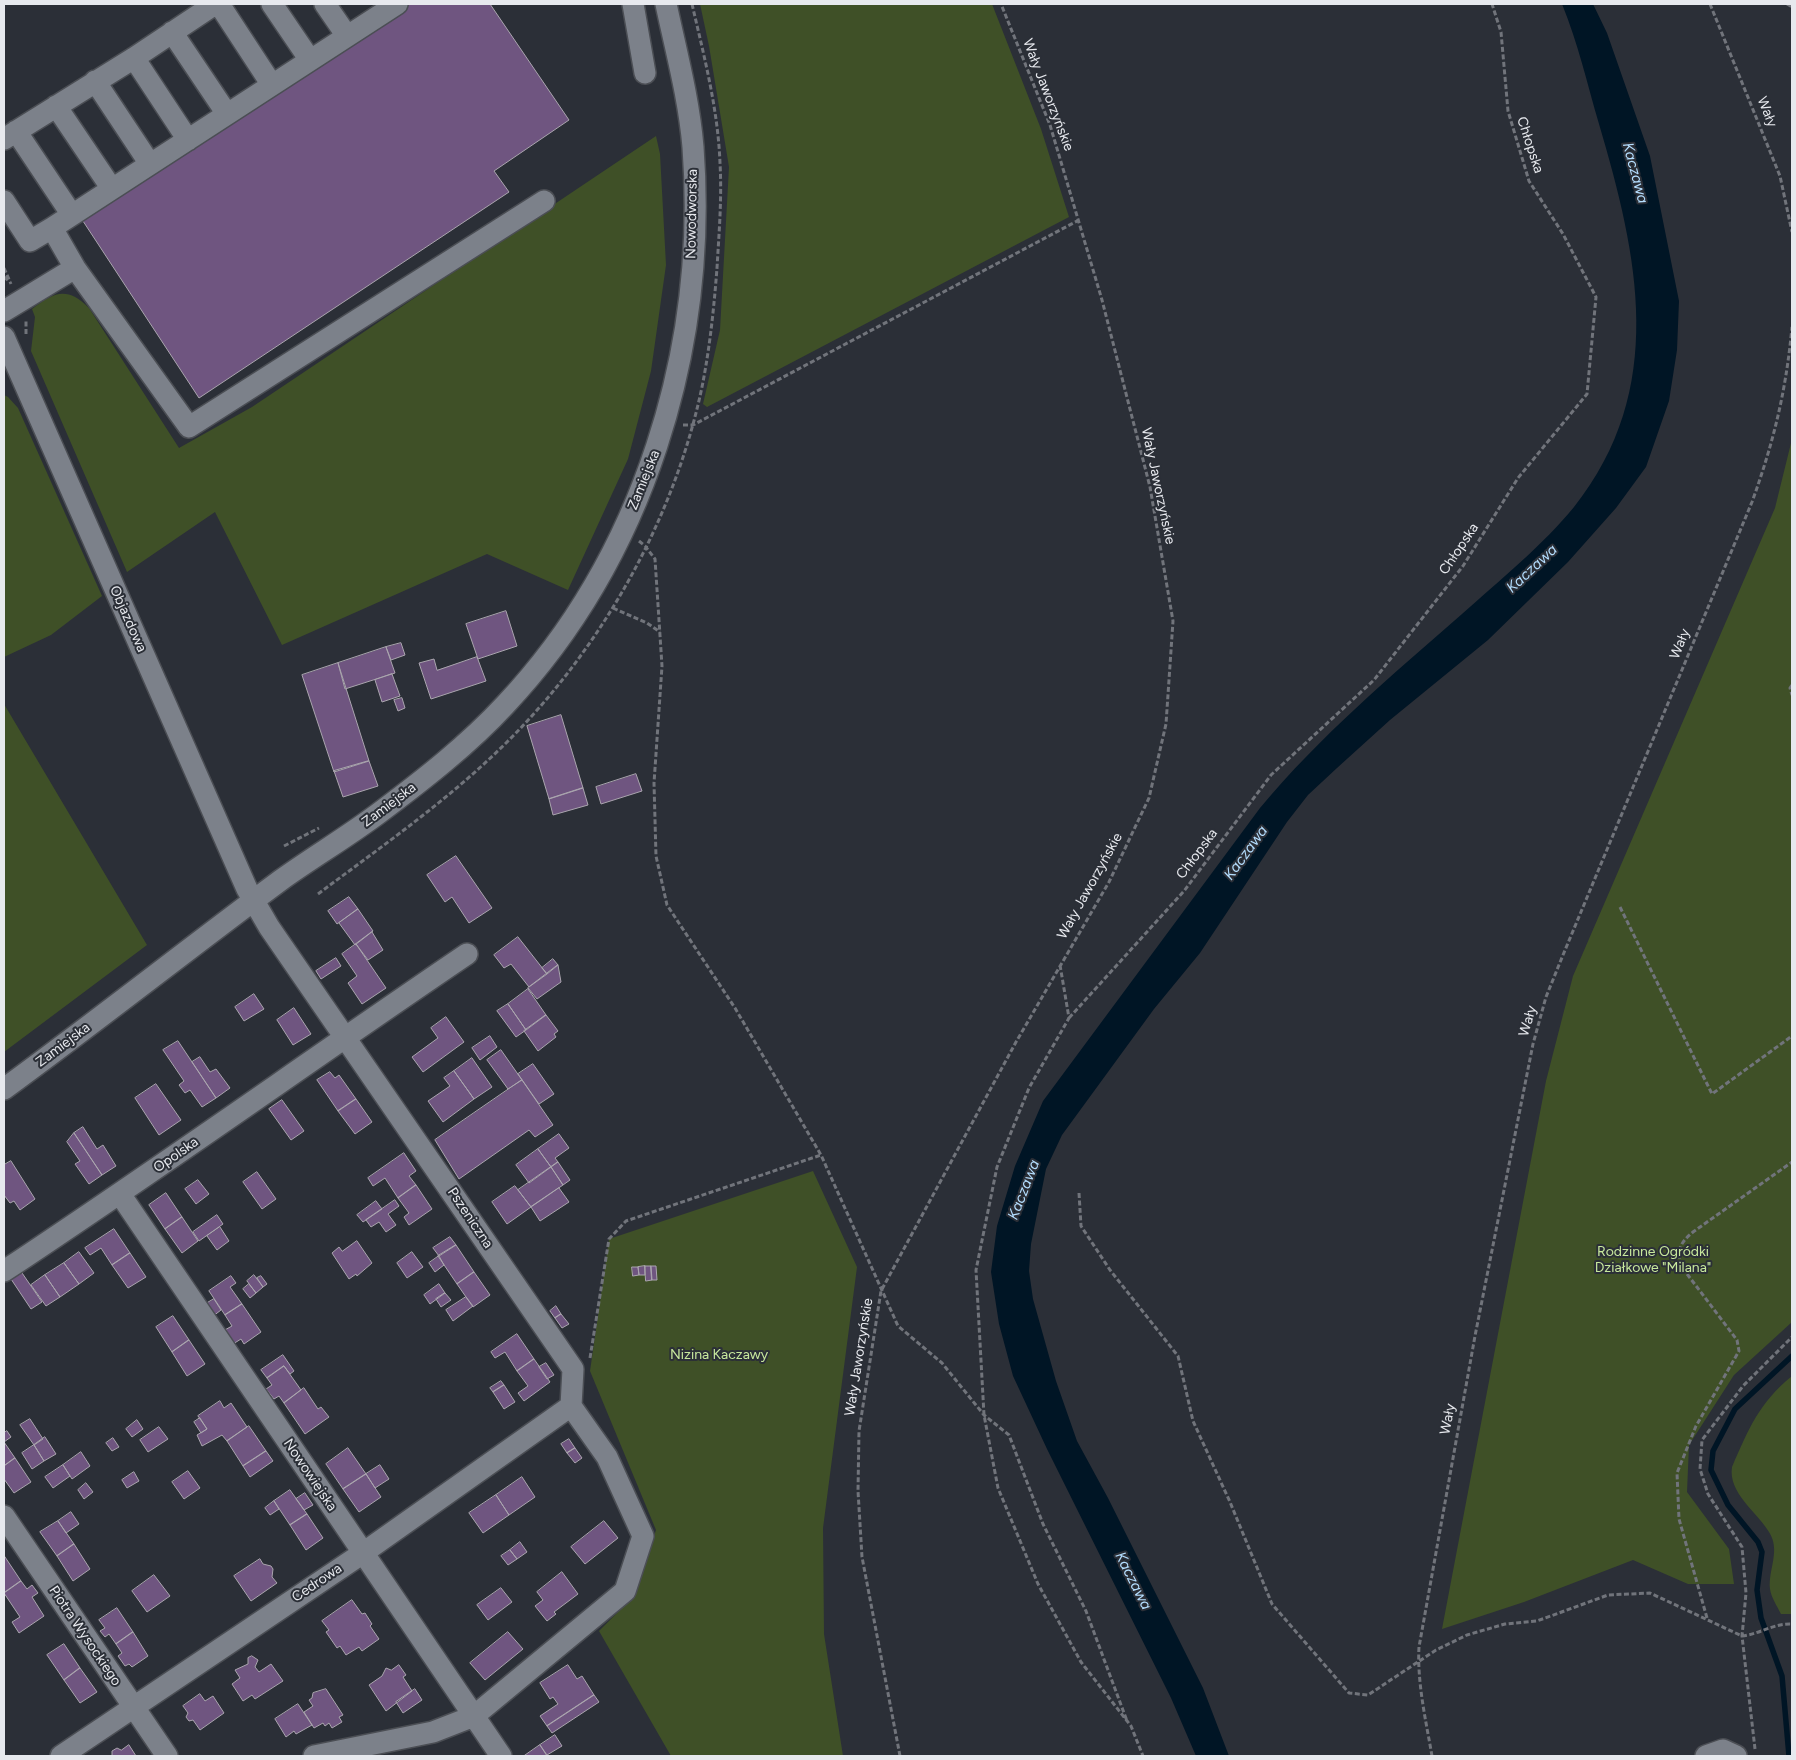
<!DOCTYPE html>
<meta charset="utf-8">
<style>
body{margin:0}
#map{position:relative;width:1796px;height:1760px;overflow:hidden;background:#2b2f37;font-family:Figtree,sans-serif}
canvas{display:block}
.frame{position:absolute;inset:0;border:5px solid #e7e9ee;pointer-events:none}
</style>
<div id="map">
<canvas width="1796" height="1760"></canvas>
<div class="frame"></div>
</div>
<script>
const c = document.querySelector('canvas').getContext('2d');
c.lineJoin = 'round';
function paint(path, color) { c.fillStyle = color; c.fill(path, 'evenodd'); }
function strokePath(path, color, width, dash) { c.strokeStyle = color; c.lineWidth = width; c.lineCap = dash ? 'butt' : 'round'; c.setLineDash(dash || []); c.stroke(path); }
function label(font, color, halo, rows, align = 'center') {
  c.font = font + ' Figtree,sans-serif'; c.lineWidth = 4; c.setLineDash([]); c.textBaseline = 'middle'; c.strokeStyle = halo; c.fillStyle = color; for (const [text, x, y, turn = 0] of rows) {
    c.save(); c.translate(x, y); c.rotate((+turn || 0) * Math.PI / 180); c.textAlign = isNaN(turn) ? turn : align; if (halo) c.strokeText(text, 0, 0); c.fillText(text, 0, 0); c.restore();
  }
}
paint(new Path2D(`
 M700 4H992L1041 129 1069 217 707 407 703 404 720 330 729 167 709 46Z
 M656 136 660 154 666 265 651 371 628 459 568 590 487 554 282 645 215 512 127 572 31 351 35 317 32 309C54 292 67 286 89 308L179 448 252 407Z
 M4 395 8 397 18 408 102 596 51 635 4 657Z
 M1792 439V1322L1734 1375 1689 1445 1687 1492 1729 1549 1734 1584H1688L1633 1560 1524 1602 1442 1629 1546 1081 1573 976 1775 508Z
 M4 704 147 945 4 1052Z
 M813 1171 857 1267 823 1528 824 1634 843 1756H671L599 1631 634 1596 656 1530 590 1371 609 1239Z
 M1792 1376V1614H1781C1777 1606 1771 1597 1770 1589 1768 1569 1781 1551 1769 1532 1757 1512 1728 1493 1732 1467 1749 1428 1759 1403 1792 1376Z`), '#3f5027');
paint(new Path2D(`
 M1562 4H1593L1607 33 1650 156 1679 301 1677 350 1669 401 1646 467 1616 508 1568 562 1488 640 1390 720 1337 768 1308 795 1287 822 1200 953 1154 1009 1062 1135 1046 1169 1031 1244 1029 1271 1033 1299 1056 1381 1077 1441 1108 1498 1203 1688 1229 1756H1196L1171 1698 1047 1449 1013 1376 999 1324 991 1272 997 1226 1015 1166 1043 1101 1260 808C1320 736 1392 675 1462 614 1498 582 1545 543 1574 507 1668 389 1638 256 1599 124 1587 83 1578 43 1562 4Z`), '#001525');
strokePath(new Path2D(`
 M1789 1756 1782 1676 1761 1618 1757 1590 1762 1552 1758 1542 1728 1505 1711 1470 1713 1451 1735 1409 1792 1356`), '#001525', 5.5);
const building = new Path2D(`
 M406 4H490L569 120 494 171 509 192 199 398 81 218Z
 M506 611 517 646 478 659 466 624Z
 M401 643 405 655 391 660 386 647Z
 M386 647 395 673 345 689 338 663Z
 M477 657 486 681 431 699 419 663 434 659 437 670Z
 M338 663 369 761 334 772 302 675Z
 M392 674 400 696 382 702 375 680Z
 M402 698 405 708 398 711 394 700Z
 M561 715 583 788 549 799 527 726Z
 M369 761 378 786 343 797 334 771Z
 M636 774 642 791 601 804 596 787Z
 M583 788 588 805 553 815 549 799Z
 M456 856 492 908 469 923 452 897 445 902 427 875Z
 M349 897 358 909 337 924 328 911Z
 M358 909 373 931 355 945 339 923Z
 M372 932 383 950 368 960 356 944Z
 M518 937 547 974 529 987 511 964 504 968 494 955Z
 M356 944 386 988 362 1004 348 983 357 976 342 954Z
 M336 958 341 966 321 979 316 971Z
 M553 959 558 965 547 974 542 968Z
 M558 965 561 982 537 999 528 988Z
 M528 989 546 1015 526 1030 508 1004Z
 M254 994 264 1009 244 1021 235 1007Z
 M508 1004 526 1030 516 1037 497 1011Z
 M294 1008 311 1034 293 1045 277 1020Z
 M546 1015 558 1031 554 1034 556 1037 538 1051 524 1031Z
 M446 1017 464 1042 423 1072 412 1057 438 1038 431 1028Z
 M490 1036 497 1047 480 1060 472 1048Z
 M178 1041 216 1098 202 1107 190 1090 185 1093 179 1085 184 1081 163 1050Z
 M501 1050 522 1080 508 1089 487 1060Z
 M200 1057 210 1072 216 1069 230 1088 216 1098 192 1062Z
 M472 1058 492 1087 474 1099 454 1071Z
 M533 1064 554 1094 539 1104 518 1074Z
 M454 1071 474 1099 443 1122 428 1101 450 1086 444 1078Z
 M330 1072 335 1078 339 1075 356 1099 338 1111 317 1080Z
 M522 1080 553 1125 535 1137 529 1130 459 1179 435 1140Z
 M156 1084 181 1120 159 1135 135 1098Z
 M356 1099 372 1122 355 1134 338 1111Z
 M282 1100 304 1131 291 1140 269 1109Z
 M83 1127 97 1149 103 1145 116 1166 102 1175 74 1133Z
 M74 1133 102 1175 89 1184 75 1164 80 1161 67 1142Z
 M559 1134 569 1148 555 1158 558 1162 551 1167 538 1149Z
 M538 1149 551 1167 529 1183 516 1165Z
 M404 1153 416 1171 409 1176 416 1185 398 1198 385 1178 373 1186 368 1178Z
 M11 1161 35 1199 20 1210 14 1201 10 1203 4 1195V1165Z
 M558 1162 570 1180 563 1185 551 1167Z
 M551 1167 563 1185 531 1207 518 1190Z
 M257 1172 276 1199 262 1209 243 1182Z
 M198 1180 209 1194 196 1204 185 1189Z
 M416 1185 432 1209 409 1225 404 1217 409 1213 398 1198Z
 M515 1186 531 1207 507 1224 492 1202Z
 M559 1188 569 1202 540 1221 531 1207Z
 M166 1193 182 1217 165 1229 149 1205Z
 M395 1200 399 1206 388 1214 396 1225 386 1232 379 1222 371 1227 366 1220Z
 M376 1201 382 1209 363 1222 357 1215Z
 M217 1215 223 1224 199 1241 193 1232Z
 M182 1217 198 1241 182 1253 165 1229Z
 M220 1227 229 1241 217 1250 207 1236Z
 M114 1229 130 1253 112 1265 101 1248 90 1255 85 1248Z
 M450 1237 456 1245 439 1256 433 1248Z
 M357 1241 372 1263 357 1276 356 1274 349 1279 332 1253 339 1247 342 1251Z
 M456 1245 474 1272 457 1284 438 1256Z
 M79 1252 94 1273 79 1284 64 1263Z
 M412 1252 423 1267 407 1278 397 1263Z
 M130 1253 146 1277 128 1288 112 1265Z
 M439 1256 444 1265 435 1272 429 1263Z
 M64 1263 79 1284 60 1297 45 1275Z
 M645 1266V1275H639L638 1267Z
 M645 1266H651L652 1280 646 1281Z
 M651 1266H656L657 1280H652Z
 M632 1267H638L639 1275 633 1276Z
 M20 1270 42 1302 31 1309 9 1276Z
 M474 1272 490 1295 473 1307 457 1284Z
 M45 1275 60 1297 46 1306 31 1285Z
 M254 1275 263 1287 256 1293 247 1281Z
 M231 1276 236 1283 230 1287 242 1304 225 1315 209 1291Z
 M261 1276 267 1284 263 1287 257 1278Z
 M249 1284 256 1293 250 1298 243 1289Z
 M439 1284 445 1293 430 1304 424 1295Z
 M445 1293 451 1300 441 1307 436 1299Z
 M466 1297 473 1306 453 1321 446 1310Z
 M214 1299 221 1310 212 1317 204 1305Z
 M242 1304 261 1332 244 1344 241 1339 233 1344 223 1331 232 1326 225 1315Z
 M556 1306 561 1314 555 1318 550 1311Z
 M561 1314 569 1324 562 1328 555 1318Z
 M173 1316 189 1340 172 1352 156 1327Z
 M517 1334 534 1359 517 1371 505 1352 495 1358 491 1352Z
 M189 1340 205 1364 187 1376 172 1352Z
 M283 1355 294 1371 290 1374 284 1366 267 1378 261 1370Z
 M534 1359 550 1382 524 1401 518 1393 528 1386 517 1371Z
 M546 1363 554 1375 547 1379 539 1367Z
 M284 1366 301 1390 284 1403 279 1396 274 1399 266 1389 272 1385 267 1378Z
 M501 1381 504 1385 493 1392 490 1388Z
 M504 1385 515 1402 504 1409 493 1392Z
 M304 1388 318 1409 321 1407 329 1417 305 1434 284 1403Z
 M220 1401 224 1408 231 1403 247 1427 227 1441 222 1435 202 1446 197 1435 207 1429 198 1416Z
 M200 1418 207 1429 201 1433 194 1422Z
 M30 1419 43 1439 34 1445 20 1425Z
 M137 1420 143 1429 132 1437 126 1429Z
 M249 1426 266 1451 243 1466 227 1441Z
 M159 1427 168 1439 148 1452 140 1440Z
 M7 1431 11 1437 4 1442V1433Z
 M45 1437 56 1454 44 1461 34 1445Z
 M113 1438 119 1447 112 1451 106 1443Z
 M569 1439 575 1448 567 1453 561 1444Z
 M4 1442 15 1458 4 1466Z
 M34 1445 44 1461 32 1469 22 1453Z
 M348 1448 366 1474 343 1489 326 1464Z
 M575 1448 582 1458 575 1463 567 1453Z
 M266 1451 273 1461 250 1477 243 1466Z
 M81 1452 90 1466 72 1479 63 1465Z
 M15 1458 31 1482 14 1493 4 1479V1466Z
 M63 1465 70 1476 53 1488 45 1477Z
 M380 1465 389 1479 375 1488 366 1474Z
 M188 1471 200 1488 184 1499 172 1482Z
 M134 1472 139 1481 127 1488 122 1480Z
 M366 1474 381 1497 359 1512 343 1489Z
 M522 1477 535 1497 509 1515 496 1495Z
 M86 1483 93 1492 84 1499 78 1490Z
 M290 1490 307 1514 290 1525 274 1501Z
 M305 1493 313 1505 304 1510 296 1499Z
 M496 1495 509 1515 483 1533 469 1513Z
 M274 1501 279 1509 270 1515 265 1508Z
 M71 1512 79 1524 66 1533 58 1521Z
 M307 1514 323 1538 306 1550 290 1525Z
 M58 1521 74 1544 57 1556 40 1532Z
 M604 1521 618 1538 585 1564 571 1547Z
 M520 1542 527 1552 517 1559 510 1550Z
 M74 1544 90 1569 73 1581 57 1556Z
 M510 1550 517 1559 508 1565 501 1556Z
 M5 1557 21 1581 4 1593V1558Z
 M260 1559 263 1564 271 1566 273 1569 272 1577 277 1583 251 1601 234 1576Z
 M562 1572 578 1594 554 1612 556 1614 547 1621 535 1606 543 1600 537 1592Z
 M154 1575 170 1596 147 1612 132 1591Z
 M21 1581 27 1589 32 1585 38 1593 32 1597 44 1616 19 1633 12 1622 20 1617 4 1593Z
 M501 1588 512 1602 488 1620 477 1605Z
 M352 1600 362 1614 365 1613 372 1624 370 1626 379 1639 362 1651 359 1647 346 1655 340 1646 337 1648 326 1632 329 1630 322 1621Z
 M117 1608 133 1632 116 1644 109 1634 105 1637 100 1631 105 1628 99 1620Z
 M133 1632 148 1656 132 1667 129 1664 125 1666 118 1656 122 1653 116 1644Z
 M508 1632 523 1649 485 1680 470 1663Z
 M64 1644 80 1668 64 1680 47 1655Z
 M252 1656 258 1660 255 1667 259 1672 271 1664 283 1681 255 1699 252 1695 243 1701 232 1684 240 1678 235 1670 248 1664V1658Z
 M399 1665 406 1675 403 1677 412 1691 386 1711 369 1685 382 1676 386 1668 391 1670Z
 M568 1665 577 1679 582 1676 594 1695 547 1726 540 1716 558 1704 553 1697 550 1699 540 1683Z
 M80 1668 97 1692 80 1703 64 1680Z
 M326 1689 343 1715 339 1717 342 1722 332 1728 329 1723 325 1726 323 1723 314 1728 304 1712 313 1706 309 1700 312 1698 313 1693Z
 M415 1689 422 1700 403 1713 396 1702Z
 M200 1694 205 1701 213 1696 224 1713 200 1730 193 1720 189 1721 186 1717 188 1713 183 1706Z
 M594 1695 599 1702 552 1733 547 1726Z
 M298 1704 312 1725 296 1734 294 1731 286 1737 275 1719Z
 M555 1735 562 1746 547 1755 540 1745Z
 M129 1745 136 1756H112V1751L117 1748 121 1750Z
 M540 1745 547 1756H524Z`);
paint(building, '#6f5580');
strokePath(building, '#aaa5ae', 1);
const minor = new Path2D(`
 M219 4 272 85
 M272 4 310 60
 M325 4 347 36
 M397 4 52 228 75 268 189 427 544 201
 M633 4 645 73
 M172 32 227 114
 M134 58 188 140
 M95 81 150 164
 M56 106 112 189
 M16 131 72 215
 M4 139 134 58 215 4
 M4 201 30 241 52 228
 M4 311 75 268
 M4 337 247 889 269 927 573 1369 571 1406
 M4 1089C97 1021 188 949 281 880 313 857 347 837 379 813 423 780 468 745 505 705 644 557 708 348 693 147 689 99 676 51 666 4
 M120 1194 501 1756
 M4 1271C160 1168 312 1059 467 954
 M4 1516 167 1756
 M61 1756 363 1553 571 1406
 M314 1756 433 1732 474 1716 625 1591 643 1536 607 1457 571 1406
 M1706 1756 1723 1750 1736 1756`);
strokePath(minor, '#4b4e54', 24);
strokePath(new Path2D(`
 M1710 4 1780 176 1792 232
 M1787 4 1792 7
 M4 268 11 284
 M4 277 10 282
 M26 334V320
 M683 425H693L1079 220
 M639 541 645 546 655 559 662 666 654 783 656 856 667 905 735 1008 821 1155 898 1326 942 1363 984 1415 1009 1435 1043 1524 1086 1611 1127 1721
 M613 608 647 623 660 632
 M1792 685 1790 688 1792 695
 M284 846 319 828
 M318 894C385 844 454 796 513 736 605 642 675 516 702 387 710 347 714 307 717 268 719 233 722 198 720 163 718 109 704 56 692 4
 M1620 907 1712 1094 1792 1036
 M1060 965 1069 1018 1029 1088 997 1167 976 1270 984 1415 998 1488 1038 1584 1081 1662 1131 1726 1143 1756
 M1069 1018 1184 891 1271 775 1374 680 1463 566 1518 478 1587 394 1596 297 1563 234 1529 181 1508 111 1501 32 1492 4
 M1079 1193 1081 1226 1110 1270 1178 1356 1193 1421 1230 1502 1272 1604 1349 1693 1368 1695 1436 1650 1467 1635 1505 1624 1537 1621 1608 1595 1650 1593 1742 1636C1760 1634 1774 1623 1792 1624
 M590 1358 609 1239 626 1221 821 1155
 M1707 1618 1679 1519 1677 1473 1696 1426 1739 1351 1737 1340 1681 1266C1677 1249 1680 1243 1693 1232L1792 1162
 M1755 1749 1742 1636 1746 1593 1742 1547 1708 1494 1700 1469 1702 1440 1743 1386 1792 1337
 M900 1756 862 1557 858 1491 859 1431 881 1291 1016 1042 1109 882 1149 798 1166 724 1173 621 1150 487 1102 300 1050 125 1001 4
 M1432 1756C1426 1721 1417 1683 1419 1647L1475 1336 1533 1044 1546 997 1563 955 1752 502C1774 441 1786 391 1792 327`), '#71747b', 3, [5, 2.5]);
strokePath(minor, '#7c818a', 21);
label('14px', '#e7e9ee', '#2b2f37', [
 ["Wały Jaworzyńskie",1048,95,69],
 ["Wały",1767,112,68],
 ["Chłopska",1530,145,72],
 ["Nowodworska",692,214,-89],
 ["Zamiejska",644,480,-68],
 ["Wały Jaworzyńskie",1158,486,78],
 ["Chłopska",1459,549,-56],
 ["Objazdowa",128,619,66],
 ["Wały",1680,644,-68],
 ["Zamiejska",389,805,-37],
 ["Chłopska",1197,854,-53],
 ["Wały Jaworzyńskie",1090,886,-61],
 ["Wały",1528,1021,-74],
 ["Zamiejska",63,1045,-37],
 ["Opolska",176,1155,-35],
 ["Pszeniczna",470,1218,56],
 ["Wały Jaworzyńskie",859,1357,-81],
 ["Wały",1448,1419,-79],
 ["Nowowiejska",310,1475,56],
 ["Cedrowa",317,1583,-34],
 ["Piotra Wysockiego",85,1636,56]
]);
label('14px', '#c8e99d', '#2b2f37', [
 ["Rodzinne Ogródki",1653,1252],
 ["Działkowe \"Milana\"",1653,1268],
 ["Nizina Kaczawy",719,1355]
]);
label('italic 15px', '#b4deff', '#2b2f37', [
 ["Kaczawa",1635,173,75],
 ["Kaczawa",1532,569,-43],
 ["Kaczawa",1246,853,-54],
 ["Kaczawa",1024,1190,-69],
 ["Kaczawa",1133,1581,63]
]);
</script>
